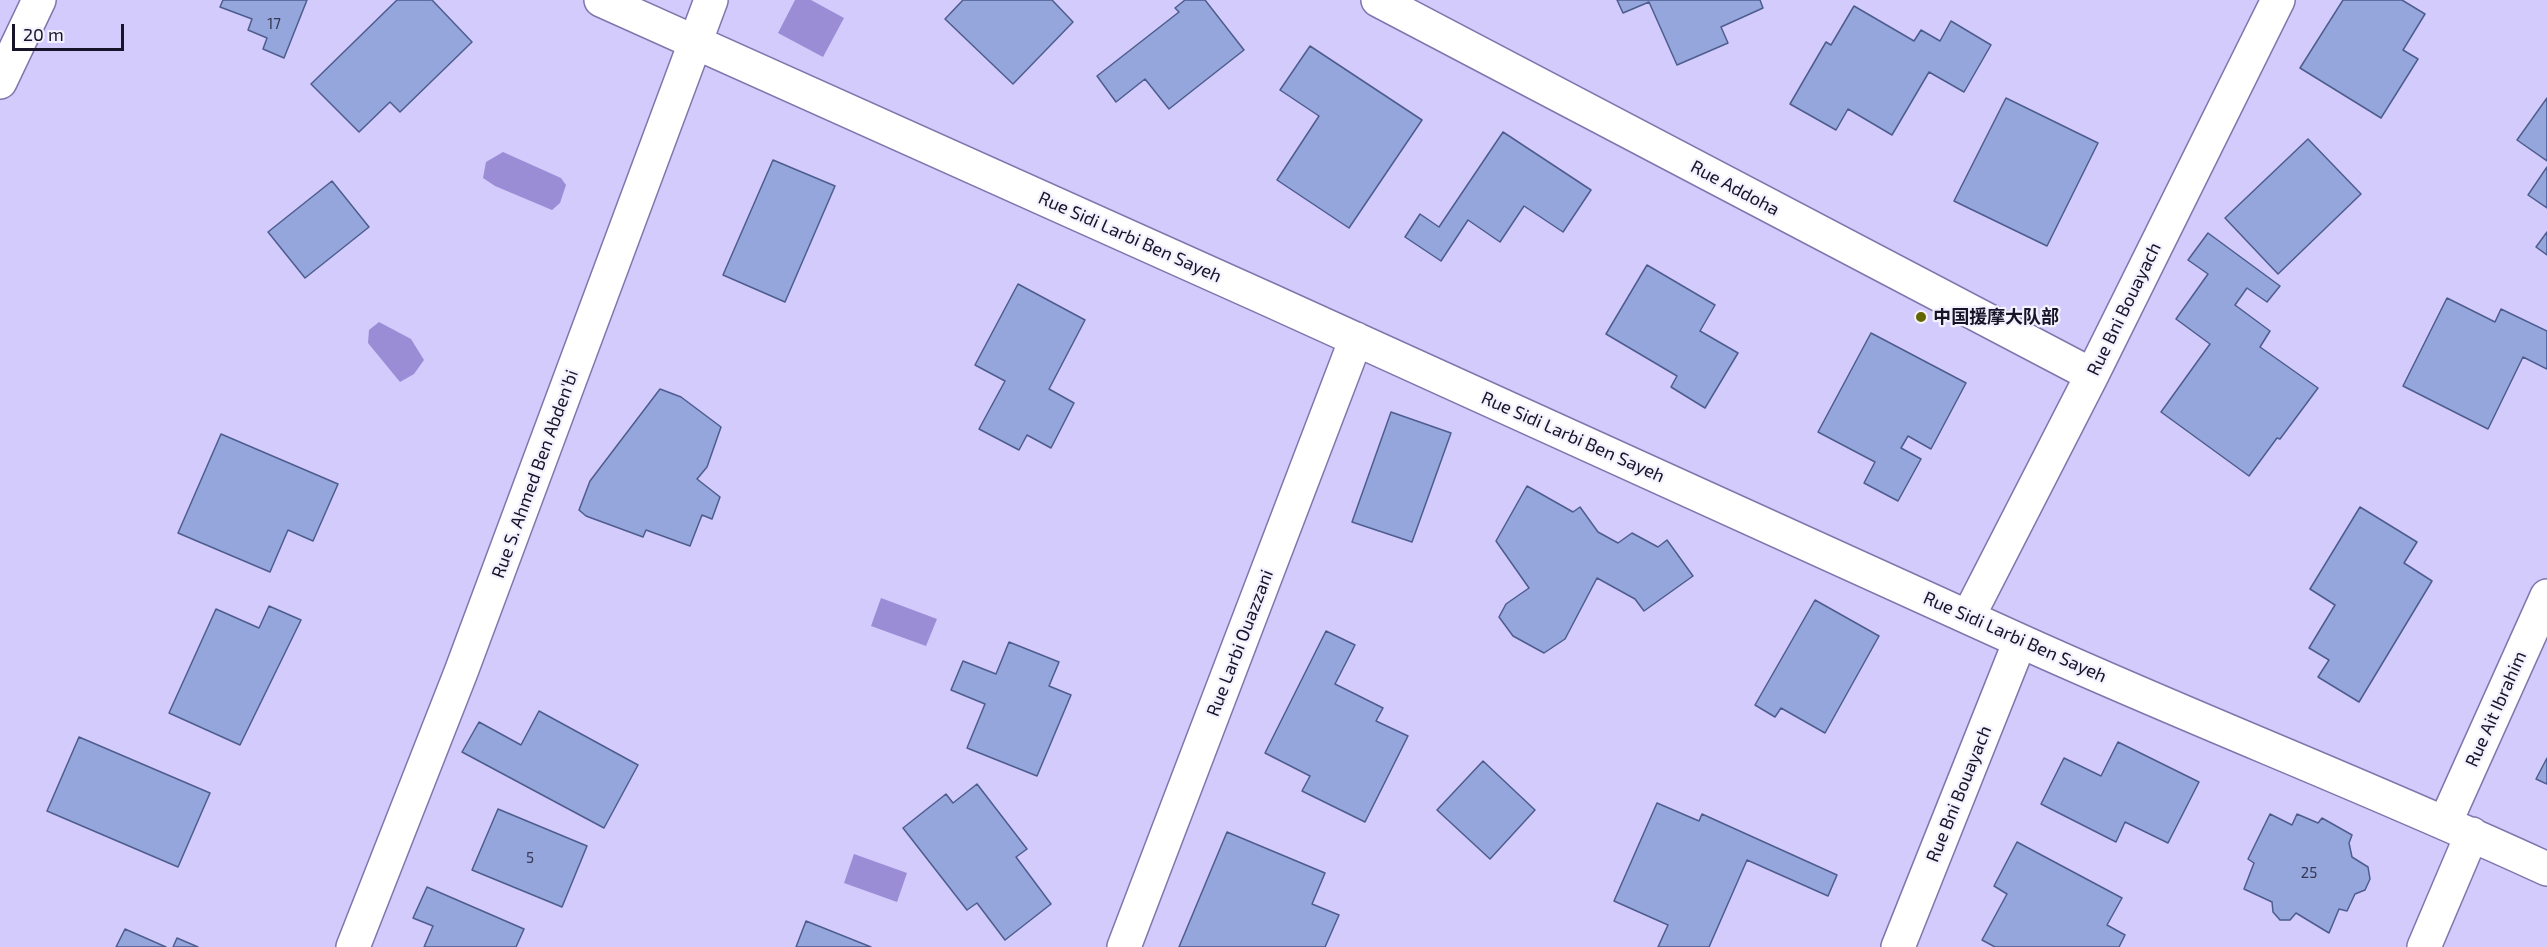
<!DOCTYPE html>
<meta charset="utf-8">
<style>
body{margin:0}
#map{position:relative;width:2547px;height:947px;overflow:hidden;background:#d2cbfb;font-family:"Exo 2",sans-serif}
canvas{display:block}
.scale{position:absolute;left:12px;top:24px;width:112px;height:27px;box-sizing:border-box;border:3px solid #171328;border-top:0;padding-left:8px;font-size:18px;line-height:21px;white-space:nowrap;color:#171328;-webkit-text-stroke:4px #f2f1fd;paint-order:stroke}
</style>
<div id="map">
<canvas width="2547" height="947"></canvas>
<div class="scale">20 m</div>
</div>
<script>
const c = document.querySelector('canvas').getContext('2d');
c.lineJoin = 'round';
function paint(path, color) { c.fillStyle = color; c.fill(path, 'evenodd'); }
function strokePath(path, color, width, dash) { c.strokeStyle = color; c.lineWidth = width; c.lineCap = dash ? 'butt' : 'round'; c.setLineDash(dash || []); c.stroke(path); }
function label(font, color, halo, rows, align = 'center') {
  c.font = font + ' "Exo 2","Noto Sans SC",sans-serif'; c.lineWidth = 4.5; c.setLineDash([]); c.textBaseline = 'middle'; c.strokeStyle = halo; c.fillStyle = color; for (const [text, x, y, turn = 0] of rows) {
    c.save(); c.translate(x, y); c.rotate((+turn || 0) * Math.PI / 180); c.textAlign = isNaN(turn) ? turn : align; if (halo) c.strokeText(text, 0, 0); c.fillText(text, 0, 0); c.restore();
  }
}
paint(new Path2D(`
 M795 0H811L844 18 823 57 778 33Z
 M503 152 561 178 566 185 560 203 552 210 495 186 483 178 486 162Z
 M379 322 411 339 424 360 414 374 400 382 368 343 369 330Z
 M881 598 937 619 926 646 871 626Z
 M854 854 907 873 897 902 844 883Z`), '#9a8dd6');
const building = new Path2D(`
 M223 0H307L284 58 263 49 267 38 248 30 252 19 220 7Z
 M397 0H432L472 42 400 112 390 102 359 132 311 84Z
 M963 0H1052L1073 22 1013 84 945 19Z
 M1185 0H1205L1244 50 1169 109 1145 79 1116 102 1097 76 1179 12 1175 8Z
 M1617 0H1760L1763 8 1721 27 1728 43 1677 65 1649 2 1623 13Z
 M2343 0H2402L2425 14 2403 50 2418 59 2381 118 2300 68Z
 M1854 6 1914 41 1921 30 1940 41 1951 21 1991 45 1964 92 1929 72 1892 135 1848 109 1836 130 1790 104 1826 42 1831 45Z
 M1310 46 1422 120 1349 228 1277 180 1319 116 1280 90Z
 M2006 98 2098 143 2047 246 1954 201Z
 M2547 98V161L2517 140Z
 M1503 132 1591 190 1563 232 1524 206 1500 242 1468 220 1441 261 1405 237 1420 214 1439 227Z
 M2308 139 2361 194 2278 274 2225 218Z
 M773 160 835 186 785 302 723 275Z
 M2547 167V208L2528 195Z
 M332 181 369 227 305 278 268 232Z
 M2547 232V255L2536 247Z
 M2208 233 2280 286 2267 302 2247 288 2235 305 2270 331 2260 347 2318 388 2280 439 2277 438 2249 476 2161 412 2210 344 2176 319 2208 274 2188 260Z
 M1647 265 1715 305 1700 331 1738 353 1705 408 1671 387 1677 376 1606 334Z
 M1018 284 1085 320 1049 389 1074 403 1051 448 1027 435 1019 450 979 429 1005 381 975 365Z
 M2447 298 2495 322 2501 309 2547 331V369L2523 357 2488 429 2403 386Z
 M1871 333 1966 383 1931 449 1908 436 1901 448 1921 459 1898 501 1864 483 1875 462 1818 432Z
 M660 389 681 397 721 427 707 467 697 479 720 497 712 519 702 515 690 546 646 530 643 537 586 516 579 510 590 481Z
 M1391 412 1451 433 1412 542 1352 522Z
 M221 434 338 484 313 541 288 530 270 572 178 533Z
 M1527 486 1573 512 1580 507 1598 532 1618 543 1632 533 1658 547 1667 540 1693 576 1644 611 1635 599 1597 578 1565 639 1544 653 1513 636 1499 617 1506 604 1529 588 1496 541Z
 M2360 507 2417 542 2404 563 2432 581 2359 702 2318 677 2329 660 2309 648 2335 605 2310 589Z
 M1815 600 1879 636 1825 733 1781 708 1775 717 1755 705Z
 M269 606 301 620 240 745 169 713 216 609 259 628Z
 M1326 631 1355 645 1335 684 1383 708 1376 721 1408 736 1365 822 1302 791 1310 776 1265 753Z
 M1009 642 1059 662 1049 686 1071 695 1037 776 967 748 985 704 951 690 963 661 996 674Z
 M539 711 638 765 604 828 462 752 479 722 521 745Z
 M79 737 210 793 178 867 47 811Z
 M2118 742 2199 782 2168 843 2125 822 2116 842 2041 804 2064 758 2101 776Z
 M2547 758V784L2536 779Z
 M1483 761 1535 810 1490 859 1437 810Z
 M977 784 1027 849 1016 857 1051 904 1005 940 977 903 967 910 903 828 946 794 953 803Z
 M1657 803 1699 821 1702 814 1837 875 1828 896 1747 860 1709 947H1658L1668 925 1614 901Z
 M498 809 587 846 562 907 472 870Z
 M2270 814 2292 825 2297 814 2318 823 2322 818 2352 835 2349 843 2352 857 2368 867 2370 879 2365 890 2355 894 2347 911 2339 909 2329 933 2296 913 2290 920H2280L2273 912 2272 902 2244 889 2254 863 2248 859Z
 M1227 832 1325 873 1312 904 1339 915 1325 947H1179Z
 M2017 842 2122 898 2107 925 2125 935 2119 947H1995L1982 940 2007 894 1994 886Z
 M427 887 524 929 516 947H424L433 926 413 918Z
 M806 921 871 947H796Z
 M125 929 166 947H116Z
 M177 938 198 947H173Z`);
paint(building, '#95a6dd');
strokePath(building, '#4e5c8e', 1.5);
const minor = new Path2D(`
 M601 0C1074 209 1545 426 2016 639 2192 719 2372 788 2547 869
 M1378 0 2092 375
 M0 82 39 0
 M1968 617 2092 375 2278 0
 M2445 823 2547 596
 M353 947 461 672 711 0
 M1124 947 1356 339
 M1898 947 2020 641
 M2424 947 2472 834`);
strokePath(minor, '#8076ad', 36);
strokePath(minor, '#fff', 33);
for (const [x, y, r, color] of [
 [1921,317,6,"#636601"]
]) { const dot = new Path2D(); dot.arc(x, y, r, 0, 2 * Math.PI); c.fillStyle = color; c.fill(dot); strokePath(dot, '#f2f1fd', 2); }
label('15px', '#363855', null, [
 ["17",274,24],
 ["5",530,858],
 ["25",2309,873]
]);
label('18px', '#171328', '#f2f1fd', [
 ["Rue Addoha",1735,188,28],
 ["Rue Sidi Larbi Ben Sayeh",1130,237,24],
 ["Rue Bni Bouayach",2124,309,-64],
 ["Rue Sidi Larbi Ben Sayeh",1573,437,24],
 ["Rue S. Ahmed Ben Abden'bi",535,474,-70],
 ["Rue Sidi Larbi Ben Sayeh",2015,637,24],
 ["Rue Larbi Ouazzani",1240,643,-69],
 ["Rue Ait Ibrahim",2496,709,-66],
 ["Rue Bni Bouayach",1959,794,-68]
]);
label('bold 18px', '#171328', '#f2f1fd', [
 ["中国援摩大队部",1933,317]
], 'left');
</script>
